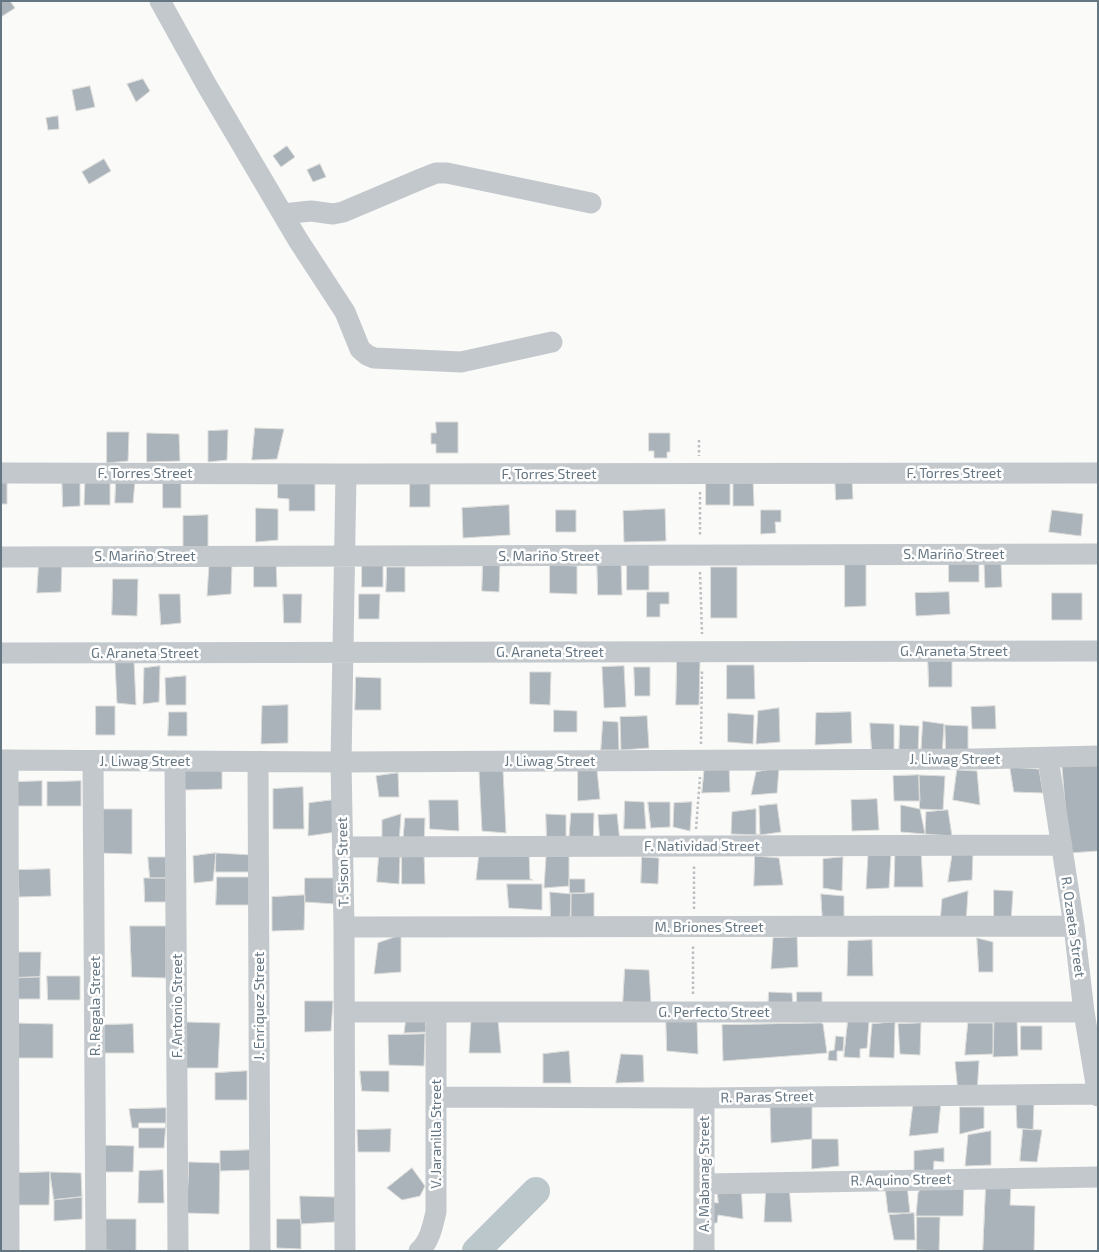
<!DOCTYPE html>
<meta charset="utf-8">
<style>
body{margin:0}
#map{position:relative;width:1099px;height:1252px;overflow:hidden;background:#fafaf8;font-family:"Exo 2",sans-serif}
canvas{display:block}
.frame{position:absolute;inset:0;border:2px solid #657683;pointer-events:none}
</style>
<div id="map">
<canvas width="1099" height="1252"></canvas>
<div class="frame"></div>
</div>
<script>
const c = document.querySelector('canvas').getContext('2d');
c.lineJoin = 'round';
function strokePath(path, color, width, dash) { c.strokeStyle = color; c.lineWidth = width; c.lineCap = dash ? 'butt' : 'round'; c.setLineDash(dash || []); c.stroke(path); }
function paint(path, color) { c.fillStyle = color; c.fill(path, 'evenodd'); }
function label(font, color, halo, rows, align = 'center') {
  c.font = font + ' "Exo 2",sans-serif'; c.lineWidth = 5; c.setLineDash([]); c.textBaseline = 'middle'; c.strokeStyle = halo; c.fillStyle = color; for (const [text, x, y, turn = 0] of rows) {
    c.save(); c.translate(x, y); c.rotate((+turn || 0) * Math.PI / 180); c.textAlign = isNaN(turn) ? turn : align; if (halo) c.strokeText(text, 0, 0); c.fillText(text, 0, 0); c.restore();
  }
}
strokePath(new Path2D(`
 M476 1251 536 1191`), '#bbc7cb', 28);
const building = new Path2D(`
 M1 1H10L15 8 1 17Z
 M143 79 150 91 136 102 127 84Z
 M90 86 95 107 76 111 72 90Z
 M58 116 59 129 48 130 46 118Z
 M287 146 295 157 281 167 273 156Z
 M104 159 111 171 89 184 82 172Z
 M320 164 326 177 313 182 307 170Z
 M436 422H458V453H436V444H431V433H436Z
 M255 428 284 429 277 459 252 460Z
 M228 430 227 460 208 462V431Z
 M107 432H129L128 461 107 463Z
 M147 433 179 434 180 461 147 462Z
 M649 433H670V452H667V458H654V451H649Z
 M1 478H7V504H1Z
 M62 478 80 479V506L63 507Z
 M278 478 315 484V511H289V499L278 498Z
 M753 478 754 506H733V479Z
 M110 479V505H84L85 480Z
 M410 479H430V507H410Z
 M835 479H852L853 499 836 500Z
 M706 480H730V505H706Z
 M116 481H135L133 503H115Z
 M163 483H181V508H163Z
 M509 505 510 535 463 538 462 508Z
 M256 508 278 509V540L256 542Z
 M665 509 666 541 624 542 623 511Z
 M556 510H576V532H556Z
 M761 510H781V522H775L776 533 761 534Z
 M1052 510 1083 514 1081 536 1049 532Z
 M208 515V548L183 550V516Z
 M254 556 276 560 277 587H254Z
 M362 557H383V587H362Z
 M627 560 649 561V590H627Z
 M39 561H62L61 592 37 593Z
 M483 561 500 562 499 592 482 591Z
 M845 561H866V606L845 607Z
 M949 561H979V582H949Z
 M597 562H621L622 595H598Z
 M1001 562 1002 587 985 588 984 563Z
 M232 564 231 594 207 596 209 565Z
 M550 565 577 566V594L550 593Z
 M387 567H405V592H386Z
 M711 567H737V618H711Z
 M113 579H138L137 616 112 615Z
 M647 592H669V604H660V617H647Z
 M949 592 950 614 916 616 915 593Z
 M1052 593H1082V620H1052Z
 M159 594H180L181 623 161 625Z
 M283 594H302L301 623H284Z
 M359 594H380L379 619H359Z
 M677 660 700 661 699 705H676Z
 M134 661 136 705 117 703 115 662Z
 M928 661H952V687H929Z
 M727 665H754L755 699H727Z
 M160 666 159 702 143 704 144 668Z
 M624 666 626 707 604 708 602 667Z
 M634 667H650V696H635Z
 M530 672H551L550 705 530 704Z
 M186 676V705H166L165 678Z
 M356 677 381 678V710H355Z
 M288 705V743L261 744 262 706Z
 M96 706H115V735H96Z
 M995 706 996 729H972L971 707Z
 M779 708 780 742 756 744 758 711Z
 M554 710 577 711V732H554Z
 M169 712H187V736H168Z
 M851 712 852 743 815 745 816 713Z
 M728 713 754 715 753 744 728 742Z
 M647 716 649 748 621 750 620 717Z
 M603 721 618 722 619 750H601Z
 M923 721 944 724 942 756 921 755Z
 M870 723 894 724V754H872Z
 M900 725 919 726 918 753 899 754Z
 M945 725 968 726V758L946 753Z
 M705 763H729L730 792 702 793Z
 M1098 763V851L1069 853 1062 767Z
 M183 764H222V789L184 790Z
 M1010 767 1039 769 1043 793 1014 792Z
 M779 768 777 793 751 795 756 772Z
 M503 770 506 833 482 831 479 771Z
 M578 770H597L600 799 578 801Z
 M957 770 977 771 980 805 953 800Z
 M398 773 399 797H379L376 776Z
 M919 775 920 801H894L893 776Z
 M919 775 945 776 943 810 920 809Z
 M42 781V806H15V782Z
 M81 781V806H47V782Z
 M303 787 304 829H273V789Z
 M877 799 879 830 852 831 851 800Z
 M333 800 336 832 308 836 309 803Z
 M429 800H458L459 831 430 829Z
 M625 801 644 802 646 829H624Z
 M648 802H670V827L651 828Z
 M692 802 690 831 673 827 674 803Z
 M777 804 781 832 760 835 759 806Z
 M901 805 920 809 925 834 901 832Z
 M99 809H132V854L99 853Z
 M756 809V834L760 835 731 834 732 812Z
 M948 810 952 836 925 834 926 812Z
 M571 813H594L593 845 569 843Z
 M401 814 399 845H382V820Z
 M546 814 566 815V844H547Z
 M617 814 620 842 600 844 598 815Z
 M405 818H425L424 845 403 843Z
 M921 850 923 887H894L895 851Z
 M953 850 973 851 972 880 948 882Z
 M529 851 530 879 533 880H476L479 852Z
 M402 852 424 854 425 884H402Z
 M216 853 253 855V872H216Z
 M216 853 213 881 194 883 193 856Z
 M379 853 400 855 399 884 377 882Z
 M891 854 889 888 866 889 868 855Z
 M569 856V886L544 888 546 857Z
 M755 856 779 858 783 885 754 886Z
 M148 857H166V878H150Z
 M642 857 659 858 658 884 641 883Z
 M843 857 842 891 823 888V859Z
 M50 869 51 896 19 897 18 870Z
 M217 877H253V905H216Z
 M144 878H166V902H145Z
 M305 878H335V904L305 902Z
 M569 879H585V893H570Z
 M507 884H542V910L509 908Z
 M994 890 1013 891 1011 922 994 921Z
 M968 891 966 924H940L942 899Z
 M550 892 571 894 570 920H551Z
 M594 893V926L571 924V894Z
 M821 894 844 896V925H823Z
 M305 895 304 930 272 931V897Z
 M130 926H166V978L132 977Z
 M401 935V972L374 974 378 943Z
 M797 937 798 967 771 969 773 938Z
 M977 938 993 942V972H979Z
 M872 940 873 976H847L848 941Z
 M13 952H41L40 977 12 978Z
 M625 969 649 970 651 1003 623 1002Z
 M47 976H80V1000H48Z
 M40 977V999H12V978Z
 M769 992 792 993 793 1008 768 1009Z
 M797 992H822V1003H797Z
 M305 1001H333L331 1031 305 1032Z
 M425 1015 426 1032 404 1033 406 1018Z
 M666 1019 697 1021 698 1054 667 1051Z
 M498 1020 501 1053H469L471 1021Z
 M848 1020 869 1021 867 1048 860 1049V1058L844 1057Z
 M1017 1020 1018 1056 993 1057 994 1021Z
 M186 1022 220 1023 218 1068H186Z
 M895 1022 894 1058 869 1057 872 1024Z
 M13 1023 53 1024V1058H13Z
 M821 1023 823 1024 827 1053 723 1061 722 1025Z
 M921 1023 920 1055 900 1054 898 1024Z
 M968 1023H993V1054L965 1055Z
 M133 1024 134 1053H100L98 1025Z
 M1021 1026H1042V1050H1021Z
 M425 1034 424 1066 389 1065 388 1035Z
 M836 1036 844 1037 843 1051H837V1061L828 1060 829 1051 834 1050Z
 M569 1051 571 1083H543V1054Z
 M621 1054 643 1055 644 1082 616 1083Z
 M979 1061 977 1093 958 1092 955 1062Z
 M247 1071V1100H215V1073Z
 M360 1071H389V1092L362 1091Z
 M812 1102V1139L771 1143 770 1105Z
 M941 1102 938 1133 909 1136 913 1104Z
 M1034 1102 1033 1130 1017 1128 1016 1103Z
 M960 1107H984V1128L960 1134Z
 M166 1108V1128H132L129 1109Z
 M139 1123H166L164 1148H139Z
 M391 1129 390 1152H358L357 1130Z
 M1023 1129 1042 1130 1037 1162 1020 1161Z
 M991 1131V1165L965 1166 968 1135Z
 M812 1139H838L839 1166 812 1169Z
 M97 1145 134 1146 133 1172H97Z
 M944 1148V1162L934 1161 933 1177 914 1179V1151Z
 M251 1150V1170L220 1171V1151Z
 M189 1162 220 1163 219 1214 187 1213Z
 M412 1168 425 1186 420 1196 402 1200 387 1188Z
 M163 1170 164 1203H138L139 1171Z
 M50 1172 49 1205H17L15 1173Z
 M50 1172 81 1173 82 1197 54 1200Z
 M964 1184 963 1216H916L918 1193 923 1185Z
 M986 1184 1011 1185 1010 1205 1035 1206 1034 1251H983Z
 M717 1185H741L743 1219 718 1215 717 1223H709L708 1202 718 1203Z
 M789 1185 792 1222H764L766 1186Z
 M907 1185 910 1213H888L885 1187Z
 M300 1196 335 1197V1222L301 1224Z
 M82 1197V1219L54 1221V1200Z
 M914 1213 915 1240H894L889 1215Z
 M917 1217H940L939 1251 917 1250Z
 M98 1219H136V1251L99 1250Z
 M277 1219H301V1249L277 1248Z`);
paint(building, '#aab3b9');
strokePath(building, '#dcdcda', 1);
strokePath(new Path2D(`
 M699 440V456
 M700 492V536
 M700 572 702 634
 M701 744 702 669
 M696 829 700 777
 M694 909V864
 M693 994V944`), '#bbbfc2', 2.5, [2.5, 2.5]);
strokePath(new Path2D(`
 M160 1 206 84 298 240 345 312 360 349 367 355 374 358 461 362 552 342
 M283 214 311 211 333 214 343 212 421 179 436 173H447L591 203
 M1 473 346 474 1098 473
 M1 557 1098 554
 M1 653 1098 651
 M1048 758 1074 926 1084 1012 1098 1096
 M1 760 341 762 974 759 1098 756
 M8 760 9 1251
 M175 761 178 1251
 M93 762 96 1251
 M258 762 260 1251
 M343 847 1062 845
 M344 927 1074 926
 M344 1012H1084
 M436 1097 704 1098 1097 1094
 M704 1098V1251
 M705 1184 1098 1177
 M345 1251 344 927 341 762 346 474
 M419 1251C430 1242 433 1224 436 1212V1012`), '#c3c8cc', 21);
label('14px', '#657683', '#fff', [
 ["F. Torres Street",145,473],
 ["F. Torres Street",954,473],
 ["F. Torres Street",549,474],
 ["S. Mariño Street",954,554],
 ["S. Mariño Street",145,556],
 ["S. Mariño Street",549,556],
 ["G. Araneta Street",954,651],
 ["G. Araneta Street",550,652],
 ["G. Araneta Street",145,653],
 ["J. Liwag Street",955,759],
 ["J. Liwag Street",145,761],
 ["J. Liwag Street",550,761],
 ["F. Natividad Street",702,846],
 ["T. Sison Street",343,862,-91],
 ["M. Briones Street",709,927],
 ["R. Ozaeta Street",1073,927,82],
 ["R. Regala Street",95,1006,-90],
 ["F. Antonio Street",177,1006,-90],
 ["J. Enriquez Street",259,1006,-90],
 ["G. Perfecto Street",714,1012],
 ["R. Paras Street",767,1097,-1],
 ["V. Jaranilla Street",436,1134,-90],
 ["A. Mabanag Street",704,1174,-90],
 ["R. Aquino Street",901,1180,-1]
]);
</script>
